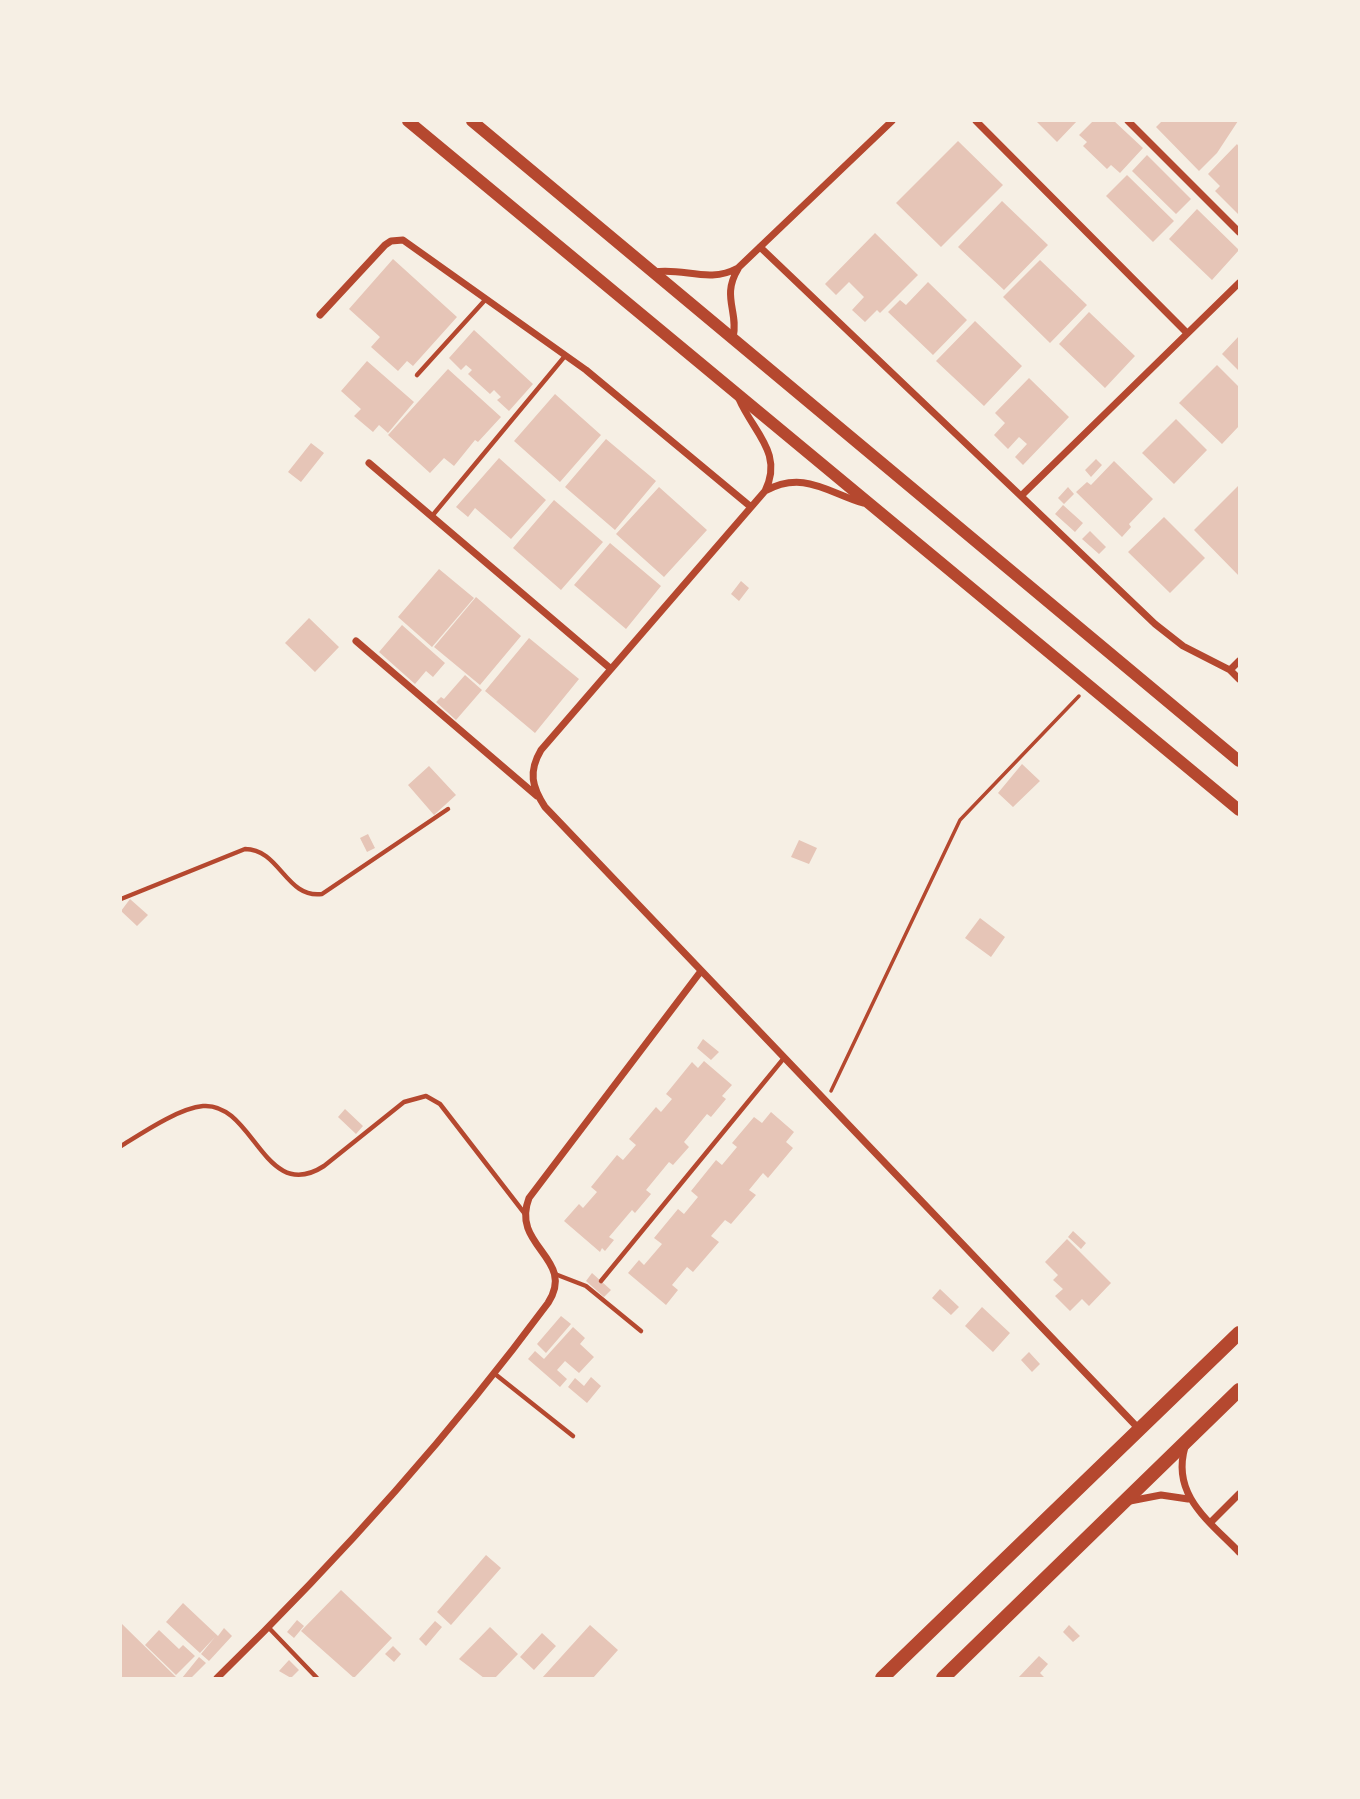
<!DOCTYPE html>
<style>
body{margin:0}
#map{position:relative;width:1360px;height:1799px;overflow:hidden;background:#f6efe4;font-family:"DM Sans",sans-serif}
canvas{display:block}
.frame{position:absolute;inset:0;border:122px solid #f6efe4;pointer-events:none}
</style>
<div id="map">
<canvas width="1360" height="1799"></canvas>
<div class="frame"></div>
</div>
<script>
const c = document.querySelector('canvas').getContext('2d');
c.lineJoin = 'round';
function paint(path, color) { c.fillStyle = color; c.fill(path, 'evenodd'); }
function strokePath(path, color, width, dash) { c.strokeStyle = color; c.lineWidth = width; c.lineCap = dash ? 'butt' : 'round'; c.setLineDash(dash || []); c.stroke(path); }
paint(new Path2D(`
 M1036 121H1077L1057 142Z
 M1093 121H1114L1143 148 1120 173 1111 165 1107 169 1083 146 1087 142 1079 135Z
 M1162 121H1238L1217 153 1199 171 1156 127Z
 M958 141 1003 185 941 247 896 203Z
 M1237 144 1239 147V215L1215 191 1220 186 1208 174Z
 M1147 155 1191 199 1176 214 1132 171Z
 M1127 175 1174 221 1153 242 1106 196Z
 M1002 201 1048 245 1004 290 958 247Z
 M1197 209 1239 250 1212 280 1169 239Z
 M875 233 918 275 880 313 877 310 865 322 852 310 864 297 849 282 836 295 825 284Z
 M393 259 457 317 413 366 407 361 398 371 371 347 380 337 349 309Z
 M1040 260 1087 305 1050 343 1003 297Z
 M928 282 967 320 933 355 888 312 900 300 906 305Z
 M1089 312 1135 356 1105 388 1059 344Z
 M975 321 1022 366 984 406 936 361Z
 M474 330 533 384 509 411 497 400 501 397 494 390 490 394 468 374 472 370 466 365 461 370 449 358Z
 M1239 336V371L1222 354Z
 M367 361 414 402 388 433 379 425 373 432 354 416 361 409 341 391Z
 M1217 365 1239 387V426L1222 444 1179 403Z
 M448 369 501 417 478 442 475 440 454 466 444 458 430 473 388 435Z
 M1029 378 1069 417 1023 465 1015 457 1027 444 1019 437 1008 449 994 435 1005 423 995 413Z
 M555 394 601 435 560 482 514 441Z
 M1176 419 1207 450 1174 484 1142 453Z
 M606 439 656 481 615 530 565 487Z
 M311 443 324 453 301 482 288 472Z
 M499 458 546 500 511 539 475 508 468 517 456 507Z
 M1096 459 1102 465 1091 477 1085 470Z
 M1114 461 1153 499 1129 524 1131 527 1122 537 1076 492 1087 482 1091 485Z
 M1239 485V576L1194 530Z
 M659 487 707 530 664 577 616 534Z
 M1068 487 1074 494 1064 504 1058 498Z
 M554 500 603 542 561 590 513 548Z
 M1063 505 1083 523 1075 532 1055 514Z
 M1164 517 1205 558 1170 593 1128 552Z
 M1090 531 1106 547 1099 554 1082 539Z
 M610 543 661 586 626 629 574 585Z
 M439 569 474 598 432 647 398 617Z
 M741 581 749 588 739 601 731 594Z
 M476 597 521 636 480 685 434 647Z
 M309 618 339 647 315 672 285 643Z
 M402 625 445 663 433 677 426 671 415 684 379 652Z
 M529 638 579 679 535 733 485 691Z
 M465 675 482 690 456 720 436 702 441 697 444 699Z
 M1022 764 1040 781 1013 807 998 793Z
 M429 766 456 795 434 815 408 785Z
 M368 834 375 848 367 852 360 838Z
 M799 840 817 848 809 864 791 857Z
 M130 899 148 915 137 926 121 911Z
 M980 918 1005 937 991 957 965 938Z
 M703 1039 719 1052 711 1060 697 1048Z
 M704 1061 732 1085 722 1096 726 1099 711 1117 707 1114 684 1142 689 1147 673 1165 669 1162 646 1190 651 1194 635 1213 632 1210 609 1237 614 1240 605 1251 602 1248 600 1252 564 1221 579 1204 583 1208 597 1192 591 1187 617 1155 623 1160 636 1145 629 1139 656 1107 661 1112 672 1099 666 1094 692 1062 698 1068Z
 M345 1109 363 1126 356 1134 338 1117Z
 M771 1112 794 1132 786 1142 793 1148 768 1178 763 1173 749 1190 756 1195 731 1224 725 1220 711 1236 719 1242 693 1272 687 1267 672 1285 678 1290 666 1305 628 1273 639 1260 644 1265 662 1244 654 1238 678 1209 684 1214 698 1197 691 1191 716 1160 722 1165 737 1147 732 1143 754 1117 762 1123Z
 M1073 1231 1086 1243 1081 1249 1068 1237Z
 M1067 1239 1111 1283 1089 1306 1082 1299 1070 1311 1055 1296 1063 1289 1053 1280 1058 1275 1045 1262Z
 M592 1273 611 1290 604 1297 586 1281Z
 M940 1289 959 1307 951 1315 932 1298Z
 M982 1307 1010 1333 993 1352 965 1326Z
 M561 1316 571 1324 546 1353 537 1344Z
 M573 1327 585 1338 580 1344 594 1357 579 1373 565 1361 557 1370 567 1379 560 1387 528 1359 535 1351 544 1359Z
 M1029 1352 1040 1364 1032 1372 1021 1360Z
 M591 1377 601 1386 587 1403 568 1387 575 1378 584 1386Z
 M486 1555 501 1568 451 1625 437 1612Z
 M341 1590 392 1638 354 1678 301 1631Z
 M183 1603 218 1636 224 1628 232 1636 209 1661 201 1654 215 1637 200 1653 166 1622Z
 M297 1620 304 1626 294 1638 287 1632Z
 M435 1621 442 1627 426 1646 419 1639Z
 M121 1623 177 1678H121Z
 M590 1625 618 1650 593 1678H542Z
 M1069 1625 1080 1636 1073 1642 1063 1632Z
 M490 1627 518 1654 495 1678H484L459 1659Z
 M159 1630 179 1649 183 1645 195 1656 176 1675 145 1645Z
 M542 1633 556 1646 534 1670 520 1657Z
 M393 1646 401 1654 394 1662 385 1654Z
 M1039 1656 1048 1664 1040 1673 1045 1678H1018Z
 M199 1657 206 1663 191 1678H182Z
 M289 1660 299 1670 291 1678 279 1671Z`), '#e6c5b7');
strokePath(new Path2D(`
 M831 1091 960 820 1079 696`), '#b5482f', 3.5);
strokePath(new Path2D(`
 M417 375 486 299
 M432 516 565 356
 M121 899 245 849C280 849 286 899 322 894L448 809
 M121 1146C142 1133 179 1108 203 1106 254 1102 264 1205 324 1166L404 1102 426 1096 440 1104 525 1214
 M555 1274 586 1286 641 1331
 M601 1281 784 1058
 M495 1374 573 1436
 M269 1628 317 1678`), '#b5482f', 4.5);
strokePath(new Path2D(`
 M976 121 1187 333
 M1128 121 1239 232
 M760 247 1155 624 1183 646 1230 670 1239 679
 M654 272C684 267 708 284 738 268L892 121
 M320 315 385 245 391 241 403 240 586 370 751 507
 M733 338C739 311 721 297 738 269
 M739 399C753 432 784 453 765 491L541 750C528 772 532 787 545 807L1139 1429
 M369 463 611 669
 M765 491C803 470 827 492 863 503
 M1021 496 1239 283
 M356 641 537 796
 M1230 670 1239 661
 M1185 1447C1171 1495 1209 1521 1239 1552
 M1130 1501 1161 1495 1188 1499
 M1211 1522 1239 1494
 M217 1678C337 1561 448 1438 548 1303 577 1258 510 1247 529 1198L701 971`), '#b5482f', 7);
strokePath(new Path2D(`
 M408 121 1239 810
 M472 121 1239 761`), '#b5482f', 12);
strokePath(new Path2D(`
 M882 1678 1239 1333
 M943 1678 1239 1390`), '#b5482f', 14);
</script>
